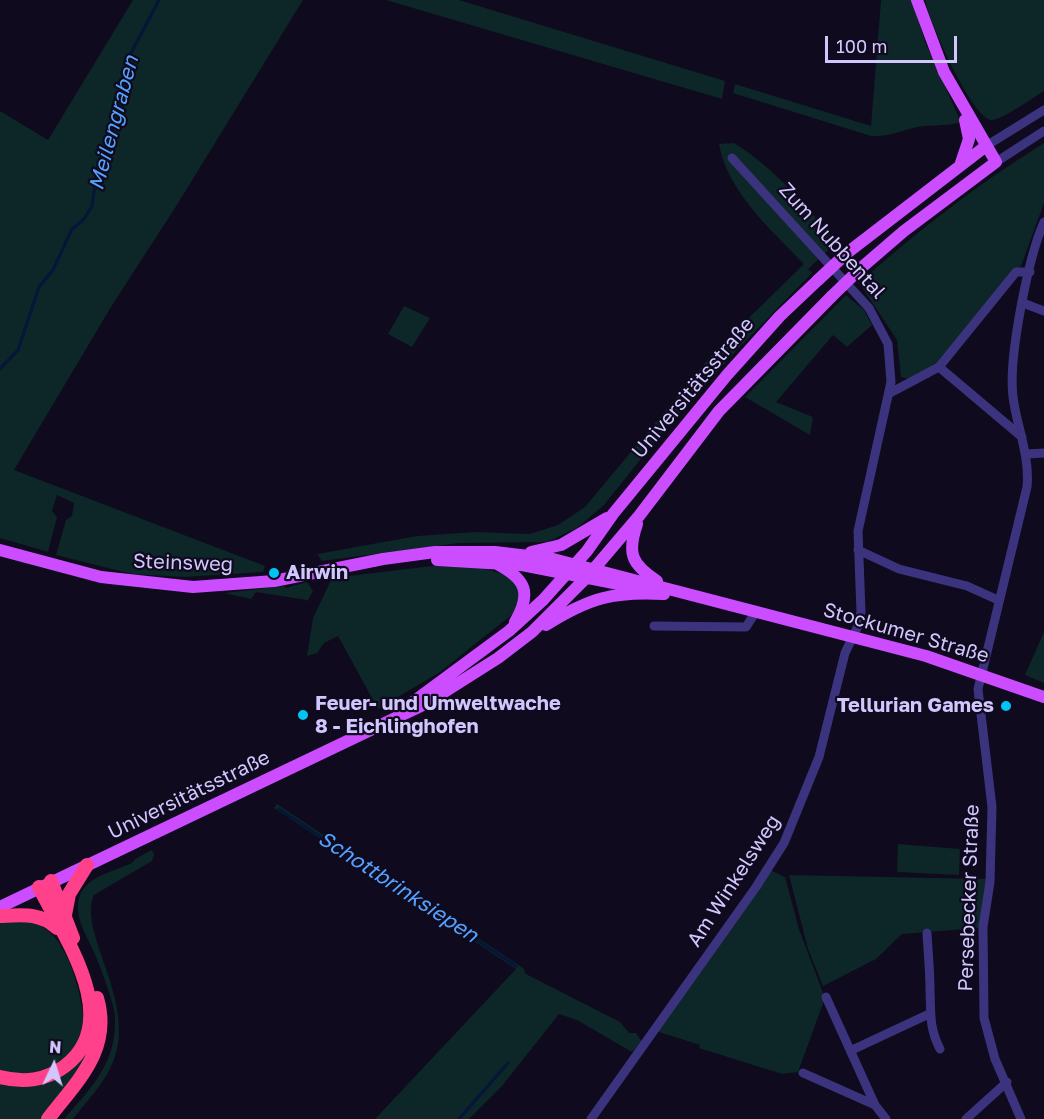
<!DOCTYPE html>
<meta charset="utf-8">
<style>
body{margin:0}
#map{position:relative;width:1044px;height:1119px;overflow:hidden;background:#0f0a1d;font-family:"Golos Text",sans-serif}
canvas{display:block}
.north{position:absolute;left:24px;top:1035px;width:60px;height:60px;-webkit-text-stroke:4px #0f0a1d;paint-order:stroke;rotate:4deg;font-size:16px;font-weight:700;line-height:24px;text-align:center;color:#d2c6ff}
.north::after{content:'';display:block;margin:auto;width:21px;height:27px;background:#d2c6ff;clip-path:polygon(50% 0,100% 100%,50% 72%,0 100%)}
.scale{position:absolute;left:825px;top:36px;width:132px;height:27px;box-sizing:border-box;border:3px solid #d2c6ff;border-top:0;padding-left:8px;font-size:18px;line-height:21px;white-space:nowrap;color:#d2c6ff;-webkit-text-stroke:4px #0f0a1d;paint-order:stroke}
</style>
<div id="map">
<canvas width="1044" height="1119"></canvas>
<div class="north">N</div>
<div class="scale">100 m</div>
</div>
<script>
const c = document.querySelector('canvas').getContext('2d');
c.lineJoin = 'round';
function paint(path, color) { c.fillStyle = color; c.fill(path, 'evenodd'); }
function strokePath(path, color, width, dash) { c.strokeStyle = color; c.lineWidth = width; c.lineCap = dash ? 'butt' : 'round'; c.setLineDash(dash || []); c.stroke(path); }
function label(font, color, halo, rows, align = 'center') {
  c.font = font + ' "Golos Text",sans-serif'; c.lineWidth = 4.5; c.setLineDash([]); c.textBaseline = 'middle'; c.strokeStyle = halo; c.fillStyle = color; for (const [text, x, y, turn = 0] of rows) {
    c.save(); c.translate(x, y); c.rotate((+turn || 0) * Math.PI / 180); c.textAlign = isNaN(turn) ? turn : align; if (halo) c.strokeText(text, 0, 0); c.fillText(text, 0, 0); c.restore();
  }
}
paint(new Path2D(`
 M133 0H303L175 208 111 307 14 470 265 566 263 572 184 577 132 574 56 555 66 520 72 516 74 503 57 495 52 511 57 517 48 552 0 538V111L48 140Z
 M386 0H459L725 81 722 99Z
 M881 0H912L925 42 961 122C945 127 929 124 913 128 898 132 887 137 871 136L733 93 735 84 871 126Z
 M925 0H1044V91C1034 97 1001 121 991 120 971 117 929 21 925 0Z
 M734 143C775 168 806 207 837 242L808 269 812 273 734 353 660 435 604 505 577 528 547 542 459 543 322 561 317 554 417 536 476 532 530 534 558 525 585 507 716 350 804 264C772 231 727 191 719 144Z
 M1044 143V203L1021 266 935 367 909 379 901 377 897 340 859 283C917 231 978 184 1044 143Z
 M846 295 864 310 872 325 847 347 833 335 776 402 813 417 810 435 745 397Z
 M404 306 430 318 412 347 388 334Z
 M432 566 481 568 505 574 518 587 520 596 514 613 440 672 378 709 338 636 324 643 317 653 307 656 313 618 332 578Z
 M307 582 313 591 305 605 307 600 256 592 251 599 224 593 285 586 286 588Z
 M1044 632V683L1025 675Z
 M277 804 523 968 526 974 620 1022 629 1033H636L642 1042 632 1052 577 1020 559 1014 502 1086 469 1119H375L516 969 274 808Z
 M898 844 960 849 959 875 897 872Z
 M152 850 154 855 152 861 94 895C77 932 138 1003 113 1062 104 1084 87 1101 73 1119H64C83 1097 104 1076 112 1047 115 1035 116 1022 114 1010 110 993 103 974 96 957 89 938 67 910 84 888 94 875 117 870 132 863L135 859Z
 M770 870 785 877 799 929 825 998 798 1072 782 1074 699 1048 700 1045 656 1031Z
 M789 875 987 879 979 928 902 934 876 959 823 986 808 949Z
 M21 919C77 925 84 1015 89 1059L44 1119H0V923Z`), '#0d2627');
strokePath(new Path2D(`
 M0 369 18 350 39 287 53 270 72 229 84 219 92 206 97 169 123 104 129 57 159 0
 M279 809 516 966
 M459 1119 508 1063`), '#06153a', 3);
strokePath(new Path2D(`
 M986 146 1044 110
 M996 162 1044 131
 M1023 303 1044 311
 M939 367 1022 437
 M890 393 939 367 1016 272H1030
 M1027 454 1044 453
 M858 550 899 569 967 586 998 600
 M654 626 746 627 755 613
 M927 933C928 952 930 971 930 990 931 1013 929 1028 940 1049
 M826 997 875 1105 886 1119
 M852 1050 929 1014
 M803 1073 875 1105
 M591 1119 756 887 784 843 819 757 845 653 858 626 861 612 858 531 891 382 888 344 869 308 732 158
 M966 1119 1007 1082
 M1021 1119 995 1059 984 1018 983 927 990 882 992 807 978 689 1027 487C1030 455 1017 428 1013 397 1008 359 1028 258 1044 222`), '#3c337f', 9);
strokePath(new Path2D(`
 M961 163 969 139 965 120
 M847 253 986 146
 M861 268 904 231 996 162 944 72 917 0
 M637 524C627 553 631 564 657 581
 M0 550 101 577 193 587 274 581 383 559 435 552H495L553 559 926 656 1044 697
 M531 552 561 545 607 518
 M437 560 522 565 639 588
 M497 564C526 579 532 593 515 622
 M546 625C589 598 614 591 664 594
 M402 710 509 631 543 600 587 551 613 514 727 375 780 316 818 280
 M0 907 427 703 498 658 532 632 587 577 639 516 719 411 832 296`), '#cc4dff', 12);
strokePath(new Path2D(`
 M51 881 73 938
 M65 915 69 894 87 865
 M0 916C21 915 40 912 57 928
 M0 1077C24 1083 45 1081 65 1066 125 1021 63 935 39 887
 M48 1119C77 1081 112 1050 97 998`), '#ff418c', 14);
strokePath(new Path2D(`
 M818 280 847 253
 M832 296 861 268`), '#cc4dff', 12);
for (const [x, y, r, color] of [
 [274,573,6,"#00c4f1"],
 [1006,706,6,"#00c4f1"],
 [303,715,6,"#00c4f1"]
]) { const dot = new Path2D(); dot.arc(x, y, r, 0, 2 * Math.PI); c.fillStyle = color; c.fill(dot); strokePath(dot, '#0f0a1d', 2); }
label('20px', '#d2c6ff', '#0f0a1d', [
 ["Zum Nubbental",832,241,48],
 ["Universitätsstraße",693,388,-50],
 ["Steinsweg",183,563,2],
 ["Stockumer Straße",906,633,16],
 ["Universitätsstraße",189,795,-26],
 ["Am Winkelsweg",734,881,-57],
 ["Persebecker Straße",969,898,-88]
]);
label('bold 20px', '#d2c6ff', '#0f0a1d', [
 ["Airwin",286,573],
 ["Feuer- und Umweltwache",315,704],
 ["8 - Eichlinghofen",315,727],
 ["Tellurian Games",994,706,"right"]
], 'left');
label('italic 21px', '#54a1ff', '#0f0a1d', [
 ["Meilengraben",114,123,-75],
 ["Schottbrinksiepen",398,887,33]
]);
</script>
